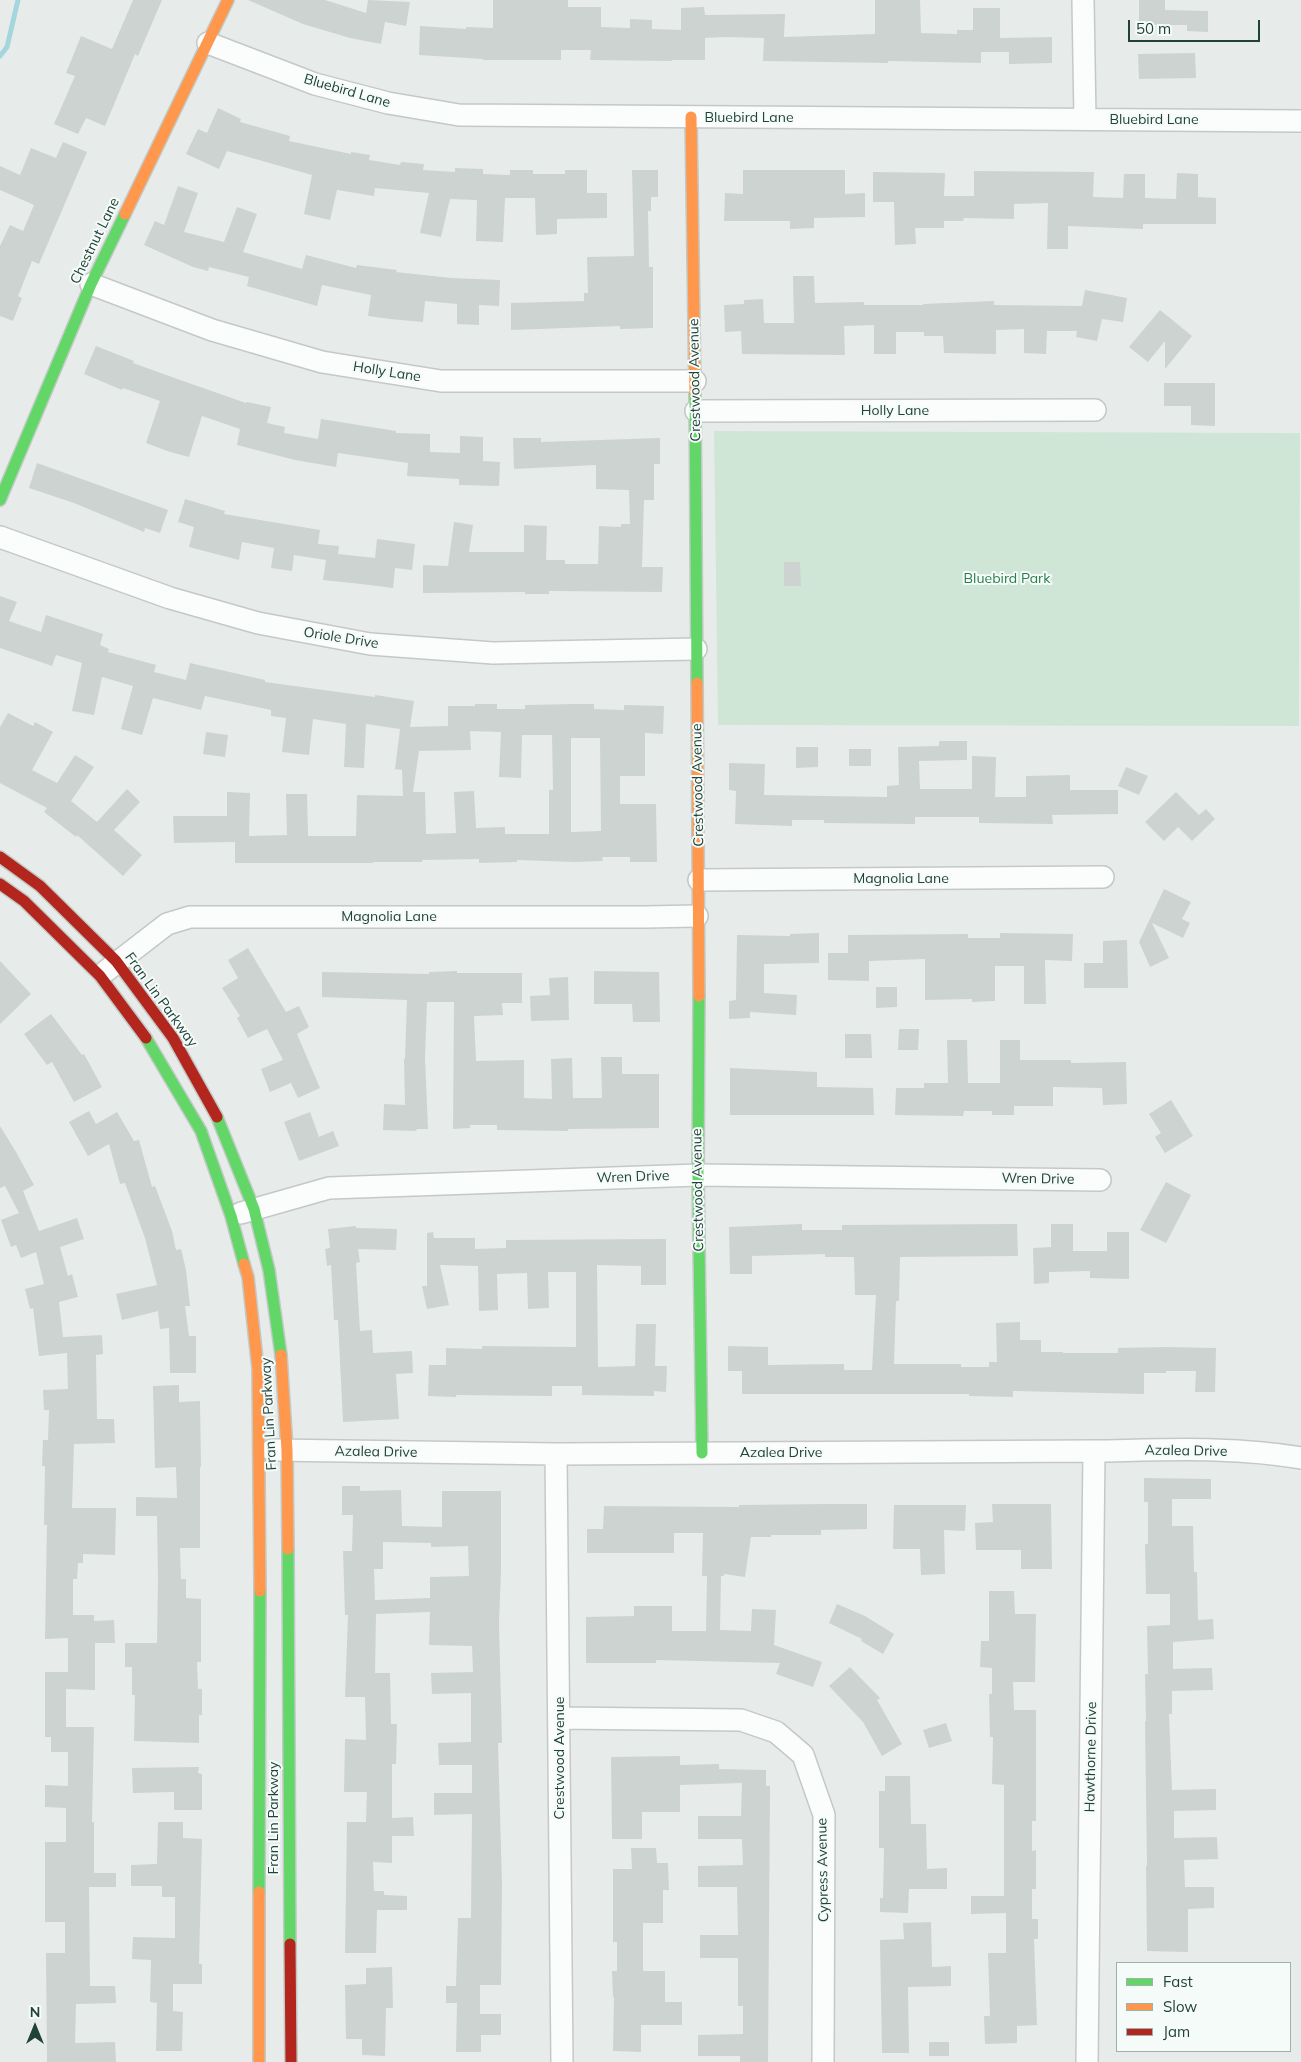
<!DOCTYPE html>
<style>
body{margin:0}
#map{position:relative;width:1301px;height:2062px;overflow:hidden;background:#e7ecea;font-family:Mulish,sans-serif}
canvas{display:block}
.legend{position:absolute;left:1116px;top:1962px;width:175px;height:90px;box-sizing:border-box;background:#f5fbf8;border:1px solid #a0b1ac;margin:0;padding:6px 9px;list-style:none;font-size:15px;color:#214239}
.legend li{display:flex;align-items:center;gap:10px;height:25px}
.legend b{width:25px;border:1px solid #a0b1ac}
.north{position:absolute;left:10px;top:2002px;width:50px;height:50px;-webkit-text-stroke:4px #f5fbf8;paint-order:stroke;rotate:0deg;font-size:14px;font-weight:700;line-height:20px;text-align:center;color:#214239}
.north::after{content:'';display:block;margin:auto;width:18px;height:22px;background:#214239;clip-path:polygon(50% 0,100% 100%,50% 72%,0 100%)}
.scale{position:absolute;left:1128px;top:20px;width:132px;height:22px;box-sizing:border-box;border:2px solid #214239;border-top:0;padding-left:6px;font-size:15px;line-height:18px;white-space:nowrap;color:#214239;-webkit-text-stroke:4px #f5fbf8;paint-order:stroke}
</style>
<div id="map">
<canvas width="1301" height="2062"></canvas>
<ul class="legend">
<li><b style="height:6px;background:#63d668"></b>Fast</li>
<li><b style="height:6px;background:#ff974d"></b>Slow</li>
<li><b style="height:6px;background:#b3261e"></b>Jam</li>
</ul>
<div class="north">N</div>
<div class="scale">50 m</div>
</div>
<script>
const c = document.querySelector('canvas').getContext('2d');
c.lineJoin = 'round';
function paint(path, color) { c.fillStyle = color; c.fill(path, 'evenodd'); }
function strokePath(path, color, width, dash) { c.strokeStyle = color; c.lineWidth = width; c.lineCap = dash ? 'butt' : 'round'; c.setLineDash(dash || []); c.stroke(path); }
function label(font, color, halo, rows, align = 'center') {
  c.font = font + ' Mulish,sans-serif'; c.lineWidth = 4; c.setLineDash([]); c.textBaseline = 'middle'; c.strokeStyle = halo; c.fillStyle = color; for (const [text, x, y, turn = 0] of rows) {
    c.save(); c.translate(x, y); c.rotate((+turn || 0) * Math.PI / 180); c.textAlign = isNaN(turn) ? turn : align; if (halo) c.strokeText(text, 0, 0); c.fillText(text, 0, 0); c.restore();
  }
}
paint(new Path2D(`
 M714 431 1300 433 1299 726 718 725Z`), '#cfe6d6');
strokePath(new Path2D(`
 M0 56 7 47 18 0`), '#a4d6dd', 5);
paint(new Path2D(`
 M133 0H162L138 56 135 54 105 126 86 118 78 134 54 124 75 76 66 73 81 36 112 49Z
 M248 0H325L366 13 368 0 410 2 406 26 385 22 381 44 350 38 303 24Z
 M493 0H568V7H601V27L630 28V19L652 20V29L681 30V8L704 7 705 15 785 14 784 37 875 34V0H920L921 33 957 34V30H973V8H1000V38L1052 37V63L1009 64V52H981V63L888 61V63L763 61 764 38 725 37 705 38V60H672V61L590 60 591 50H561V60H483V59L419 55 420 26 466 29V27L493 28Z
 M1139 0H1165V10L1208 11V32L1187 31V25H1139Z
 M1195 53 1196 78 1139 79 1138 54Z
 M218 108 241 119 240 122 290 136 289 141 351 154V152L370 155 369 160 400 165 401 162 424 164 423 170 455 172V168L483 169V174L510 175V170H533V174H565V170H587V193H607V218L557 219V234L536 235 535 198H505L503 242 476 241 477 200 450 199 441 237 420 233 429 193 375 188 374 196 337 190 330 220 304 214 312 175 227 151 219 169 186 154 198 129 207 133Z
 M63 142 87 152 39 264 32 261 18 296 22 298 13 321 0 316V246L10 225 23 231 34 205 0 190V166L20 175 31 148 56 158Z
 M632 170H658V197H651V211H648L649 267H653V328L620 329V326L511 330V303L584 301V293H588L587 257 634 256Z
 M743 170H845V194L865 193V217L814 218V228L790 229V221H724L725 193 743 194Z
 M974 171 1094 172 1093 197 1123 198 1124 174H1145V198L1176 199 1177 173 1198 174V197L1216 198V224H1143V229L1068 226V249H1047L1048 203 1014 204V219L964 218 963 221H944V228H915L916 244 895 245 894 202H873V172L945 173 944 196H974Z
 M178 186 198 193 184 232 224 242 237 207 257 214 243 252 302 269 306 255 356 268 357 265 397 270 396 272 451 278 500 280 499 306 479 305V325L457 324V304L425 301 423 322 390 319 368 316 371 295 322 285 317 306 247 286 249 277 209 267 208 271 193 267 144 245 155 221 164 225Z
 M793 276H814L815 303 864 302V305H923V304L994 301V305L1082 306 1085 290 1127 298 1123 322 1102 319 1097 341 1076 337 1077 331H1047L1046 354 1024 353V329L996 330V354L944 353 943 336H924V332H896V354H874V325L844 326 845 355 742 354 741 331 725 332 724 305 744 304V300L763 299 764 323H794Z
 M1160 310 1192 336 1165 369V341L1148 362 1129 347Z
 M96 346 134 361 133 363 183 381 246 403 247 402 271 407 267 423 285 427 284 433 318 439 321 419 396 431V433L430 434V452L460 453V436L483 437V461L500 462 499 486 459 485V479L407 476 408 463 338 453 336 467 295 460 237 445 240 429 202 416 189 457 170 452 146 443 160 401 123 388 122 390 84 374Z
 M1164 383H1215V426L1191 425V406H1164Z
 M513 438H541V442L660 438V464H654V500H644L642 567H663L662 592 549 591V594H525V592L423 593V565L448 566 454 522 473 525 469 552H524V525L547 526 546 560H565V564H598L599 526 621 527V524H630L629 490 596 489V465L514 469Z
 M37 463 168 510 160 533 145 528 144 532 74 503 29 488Z
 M185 499 225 511 224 514 320 530 318 544 339 546 338 554 375 558 377 539 415 544 412 570 395 568 393 588 361 584 323 580 326 560 294 555 292 571 271 568 274 548 242 542 239 560 189 547 194 527 178 522Z
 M784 562H800L801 586H784Z
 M0 596 17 602 9 621 41 632 46 615 103 634 100 645 109 649 108 652 156 665 154 672 186 680 190 663 265 680V682L375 697V695L414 701 410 727 448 726V706H475V704H497V709H525V705L576 704H594V709L624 710V705L664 706 663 734 645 733V776H620V804H656L657 862H630V857H602L603 861 575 862 517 860V862L479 863V859L422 860V862H373V863H235V842L174 843 173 816H227V792L250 793 249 836 287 835 286 794H307L308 836H356L357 795 403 796 402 770 395 769 400 729 366 724 364 768 344 767 346 724 313 719 309 755 282 752 286 718 271 716V710L205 696 201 710 153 698 142 735 121 729 133 686 102 677 94 715 72 711 82 663 56 655 52 666 0 648ZM470 731 501 732 499 777 521 778 522 735H552L553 790H549V834H505V827L476 828 474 791 454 792 456 833 426 834 425 792H413L419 751 471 750ZM571 738H600L601 831 571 832Z
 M8 713 33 726 35 722 53 732 32 770 57 783 75 755 94 767 71 801 97 822 127 789 140 802 114 830 142 855 123 876 77 835 76 837 44 812 47 808 0 783V727Z
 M206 732 228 735 225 757 203 754Z
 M939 741H967V760L919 761 920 789H972V756L996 757 995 797H1026V776L1070 775V790H1118V814L1052 815 1053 824 979 823V817H915V824L824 823V820H792V826L735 824 736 791 729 790V763L765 764 764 795 887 797V786L899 785 898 747 939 746Z
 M796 747H818V767L796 768Z
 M849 749H871V766H849Z
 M1126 767 1148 776 1139 795 1118 786Z
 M1176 792 1199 815 1206 809 1215 819 1192 841 1178 827 1164 841 1145 822Z
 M1164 889 1191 902 1182 919 1190 923 1183 938 1152 923 1169 958 1150 967 1139 942Z
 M819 933V963L764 964V993L797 995 796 1015 750 1012V1018L729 1019V1001L736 1000 737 935 790 936V934Z
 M1000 933 1073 934 1072 961 1045 960 1046 1004H1024V966H995V1001L972 1002V999L925 1000V959L869 961V981L828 980V953H848V935L968 934V938H1000Z
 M1127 940 1128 988H1084V963H1103V941Z
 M248 948 286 1012 299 1006 309 1027 297 1034 320 1088 298 1098 291 1083 270 1092 261 1069 283 1060 267 1029 248 1038 237 1018 240 1016 222 988 238 978 228 960Z
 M0 961 31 994 0 1024Z
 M457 971V973H522V1003H502L503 1015 474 1016 476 1061 524 1060V1098L552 1099 551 1059 572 1058 573 1098H602L601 1057H622V1074H659V1128L568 1129V1131L497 1130V1125H470V1128L453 1129 454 1002H427L425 1058 428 1129H417L416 1131 383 1130 384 1104 405 1105 404 1059H405L407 1000 322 997V972L429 974V972Z
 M594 971 659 972 660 1022H633L632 1004H594Z
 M568 977 569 1020 531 1021 530 996 550 995 549 978Z
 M876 987H897V1007L876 1008Z
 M51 1014 82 1055 84 1054 102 1087 74 1102 52 1062 47 1065 24 1034Z
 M899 1029H919L918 1050H898Z
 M845 1034H871L872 1058H845Z
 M947 1040H967L968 1083H1000V1040H1020V1060H1071V1063L1126 1062 1127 1104 1103 1105 1102 1088 1053 1087V1106H1014V1115H992V1111H964L963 1116 895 1115 896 1088H924V1083H948Z
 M730 1068 817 1072V1087L873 1088 874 1115H730Z
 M1171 1100 1193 1136 1165 1153 1155 1137 1161 1133 1149 1114Z
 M89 1111 96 1124 117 1112 134 1141 139 1140 152 1187 155 1186 172 1231 176 1250 181 1249 186 1270 190 1306H185L189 1336H196V1373H170L169 1328 160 1329 158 1311 122 1320 116 1294 157 1285 145 1238 125 1183 120 1184 109 1144 88 1156 69 1122Z
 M310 1112 319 1137 333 1131 339 1146 299 1161 284 1122Z
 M0 1126 16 1152 34 1185 23 1191 39 1231 77 1218 84 1239 60 1247 68 1276 72 1274 78 1297 59 1302 63 1337 102 1335 103 1354 96 1355 97 1419H114L115 1443 74 1444 72 1508H116L115 1555 83 1554V1563H78L77 1579H73V1615H94V1621L114 1620 115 1643H95V1690L66 1689V1727H94L92 1822H94V1873H116V1887H89L90 1986H115L116 2003 76 2004 75 2043 115 2042 116 2062H47L46 1953H65V1922H45V1842H66V1808L45 1807V1785L68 1786V1752H51V1737H45V1672H68V1638L45 1639 47 1525H44L45 1466H42L43 1440H48L49 1410H44L43 1390 68 1389 67 1353 39 1356 33 1308 30 1309 25 1289 44 1284 36 1252 21 1258 16 1245 11 1247 1 1220 19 1213 5 1186 0 1188Z
 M1166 1182 1191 1195 1166 1243 1140 1230Z
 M802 1224V1230H842V1225L1017 1224 1018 1256 900 1257 899 1301H896L894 1364H961V1367H989V1362H997L996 1323 1020 1322V1340H1041V1352H1063V1353H1118V1348L1166 1347 1216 1348 1215 1392H1195L1196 1371H1166V1373H1144V1394L1013 1391V1397L969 1396V1394H742V1371H728V1346L768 1347V1365L844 1364V1370H872L876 1295H855L854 1257H825V1254L752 1256V1274H730L729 1227Z
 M1051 1224H1073V1251H1107V1232H1129V1279L1090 1278V1271L1049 1272V1283L1034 1284 1033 1248 1051 1247Z
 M356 1226V1228L397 1229 396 1250 358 1249 360 1262 356 1263 360 1331 372 1330 373 1353 412 1351 413 1373 396 1374 399 1419 343 1422 338 1320H334L331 1265 327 1266 325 1249 330 1248 328 1229Z
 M433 1232 434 1238H475V1249L506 1248V1240L666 1239V1285H641V1266L597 1265 598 1367 635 1366 636 1324H656L655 1366H667L666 1392 654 1391V1396L582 1395V1386H552V1396L456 1395V1397L428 1396 429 1365H446V1348L482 1349V1346L576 1347V1272H548L549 1308 528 1309 527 1273 497 1274 498 1310 479 1311 478 1266 440 1265 449 1305 427 1309 422 1286H427V1233Z
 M179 1385V1402L200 1401 201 1467H200V1548H180L181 1579H186V1598L201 1599V1662H197L198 1689H202V1715H199V1743L134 1741 135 1695H132V1667H125V1643H157L158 1579 157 1516H136V1497L177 1498 176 1467 155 1468 153 1386Z
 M1144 1478 1211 1479V1499H1172V1526H1193L1194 1572H1197L1198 1620 1213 1619 1214 1639 1173 1642V1669L1212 1668 1213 1690 1172 1691V1714H1169L1172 1790 1216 1789V1810L1174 1811V1838L1217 1837 1218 1859 1184 1860 1185 1887H1214V1908L1188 1909V1952L1147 1951 1146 1866H1147L1145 1721H1146L1145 1674H1148L1147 1626 1170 1625V1594H1146L1145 1544H1148V1502H1144Z
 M342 1486H360V1491L401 1490 402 1526 442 1527V1491H501V1570L499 1623 502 1743H498L502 1884 501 1985H480V2014H501V2035H481V2052H456L457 2003H446V1986H456L458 1918H471L472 1814 434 1815V1793H472V1765H439L438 1743 471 1742V1693L432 1694 431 1673 473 1672 472 1646 429 1645 430 1612 376 1614 375 1673H390L391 1724H397L396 1764H392V1818L413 1817 414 1836H392V1863L373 1862 374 1891H384V1895L407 1896V1910H377L376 1953H345L347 1822H366L367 1792H344L345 1739 366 1740 365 1697H345L348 1615H345L343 1551H352L353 1515H342ZM383 1542 431 1543V1547L468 1546 469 1576 430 1577V1598L375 1600 374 1569H383Z
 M828 1504H867V1529L821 1530V1535H771V1537H751L745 1577 724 1574V1576H721L720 1630 751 1631 752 1609 776 1610 774 1645 822 1662 813 1687 776 1674 780 1663 656 1660V1663H586V1617L634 1616V1606H672V1631H706L707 1576H702L703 1533H674V1553H587V1529H603L604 1506 739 1507V1505Z
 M992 1504H1051L1052 1569H1021V1550H976L975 1523 993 1522Z
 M894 1505H966L965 1531 944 1530 945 1574 921 1575 920 1549H893Z
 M989 1591H1014L1015 1614H1036L1035 1682H1013L1014 1710H1036V1821H1032V1851L1036 1850V1889H1032V1919H1038V1939H1034L1037 2025 1017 2026V2043L985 2044 984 2016H990L988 1953H1006V1913L971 1914V1896H1004V1785L992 1784 993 1737H990L989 1694H992V1668L980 1667 981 1641H989Z
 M837 1604 865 1616 894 1634 883 1654 861 1641 862 1639 829 1623Z
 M850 1667 880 1698 877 1700 902 1744 882 1756 863 1722 829 1686Z
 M946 1723 952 1741 929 1748 923 1730Z
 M680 1756V1765L719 1764V1769L766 1770V1786H770L768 2062H740V2056H698V2035L743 2034V2006H738V1958H700V1935H738L737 1887H698V1866L743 1865 742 1839H698V1816H741L742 1783 680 1785V1812H642V1839H612L611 1757Z
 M199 1767 198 1773 202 1774V1810H174V1792L133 1793 132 1768Z
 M885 1776H910L911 1824H926L927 1869 947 1868V1889H909L908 1913 880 1912V1898H883L884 1848H879V1791H885Z
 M158 1822H183V1838L202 1839 199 1964H202V1984H173V2011L183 2012 182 2051H156L157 2003 150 2002 151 1960 132 1959 133 1937 175 1938V1897H162V1886H131V1865L157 1864Z
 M631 1848H656L657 1863H668L669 1890H663V1923H643V1971H665V2002H682V2025H641V2052L613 2051 614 1997H613L612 1971H617V1942H613V1869H632Z
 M931 1922 932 1967 951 1966V1986L908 1987 909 2053H882L880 1940 904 1939 903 1923Z
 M392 1967 393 2008H386L385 2056 362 2055V2039H346L345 1985 366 1984V1968Z
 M929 2042H949V2056H929Z`), '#cdd3d1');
const street = new Path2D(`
 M1083 0 1085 119
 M208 43 315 84 388 103 459 115 1301 121
 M91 284 212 330 322 362 441 381H695
 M696 411 1095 410
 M0 537 170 598 258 623 370 644 493 653 696 649
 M699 880 1103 877
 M106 971 167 924 190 917H645L697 916
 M241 1213 329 1188 698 1175 1100 1180
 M272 1450 556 1454 1094 1451C1162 1450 1234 1446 1301 1458
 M556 1454 562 2062
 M560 1718 741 1720 776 1732 803 1755 824 1815 823 2062
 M1087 2062 1094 1451`);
const fast = new Path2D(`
 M695 394 697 683
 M0 500 91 284 125 214
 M699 996 698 1175 702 1453
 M146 1038 201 1131 231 1216 244 1264
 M217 1117 254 1209 269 1270 281 1355
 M288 1549 290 1944
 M259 1892 260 1591`);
const slow = new Path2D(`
 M691 117 695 394
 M125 214 228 0
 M697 683 699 996
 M244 1264 248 1277 258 1369 260 1591
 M281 1355 287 1450 288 1549
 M259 2062V1892`);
const jam = new Path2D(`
 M0 857 40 886 116 961 173 1038 217 1117
 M0 884 24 901 100 976 146 1038
 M290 1944 291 2062`);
strokePath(street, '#c4c9c7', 24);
strokePath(fast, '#c2cac7', 14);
strokePath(slow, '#c2cac7', 14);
strokePath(jam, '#c2cac7', 14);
strokePath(street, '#fbfcfc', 21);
strokePath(fast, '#63d668', 11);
strokePath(slow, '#ff974d', 11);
strokePath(jam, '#b3261e', 11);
label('14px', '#214239', '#f5fbf8', [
 ["Bluebird Lane",347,91,16],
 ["Bluebird Lane",749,118],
 ["Bluebird Lane",1154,120],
 ["Chestnut Lane",95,241,-64],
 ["Holly Lane",387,372,9],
 ["Crestwood Avenue",695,380,-91],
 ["Holly Lane",895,411],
 ["Oriole Drive",341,638,9],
 ["Crestwood Avenue",698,785,-91],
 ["Magnolia Lane",901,879],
 ["Magnolia Lane",389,917],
 ["Fran Lin Parkway",161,1000,54],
 ["Wren Drive",633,1177,-2],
 ["Wren Drive",1038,1179,1],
 ["Crestwood Avenue",698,1190,-91],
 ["Fran Lin Parkway",269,1414,-93],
 ["Azalea Drive",1186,1451,1],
 ["Azalea Drive",376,1452,1],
 ["Azalea Drive",781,1453],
 ["Hawthorne Drive",1091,1757,-89],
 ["Crestwood Avenue",560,1758,-90],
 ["Fran Lin Parkway",274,1818,-90],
 ["Cypress Avenue",823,1870,-91]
]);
label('14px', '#287d48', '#f5fbf8', [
 ["Bluebird Park",1007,579]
]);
</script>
